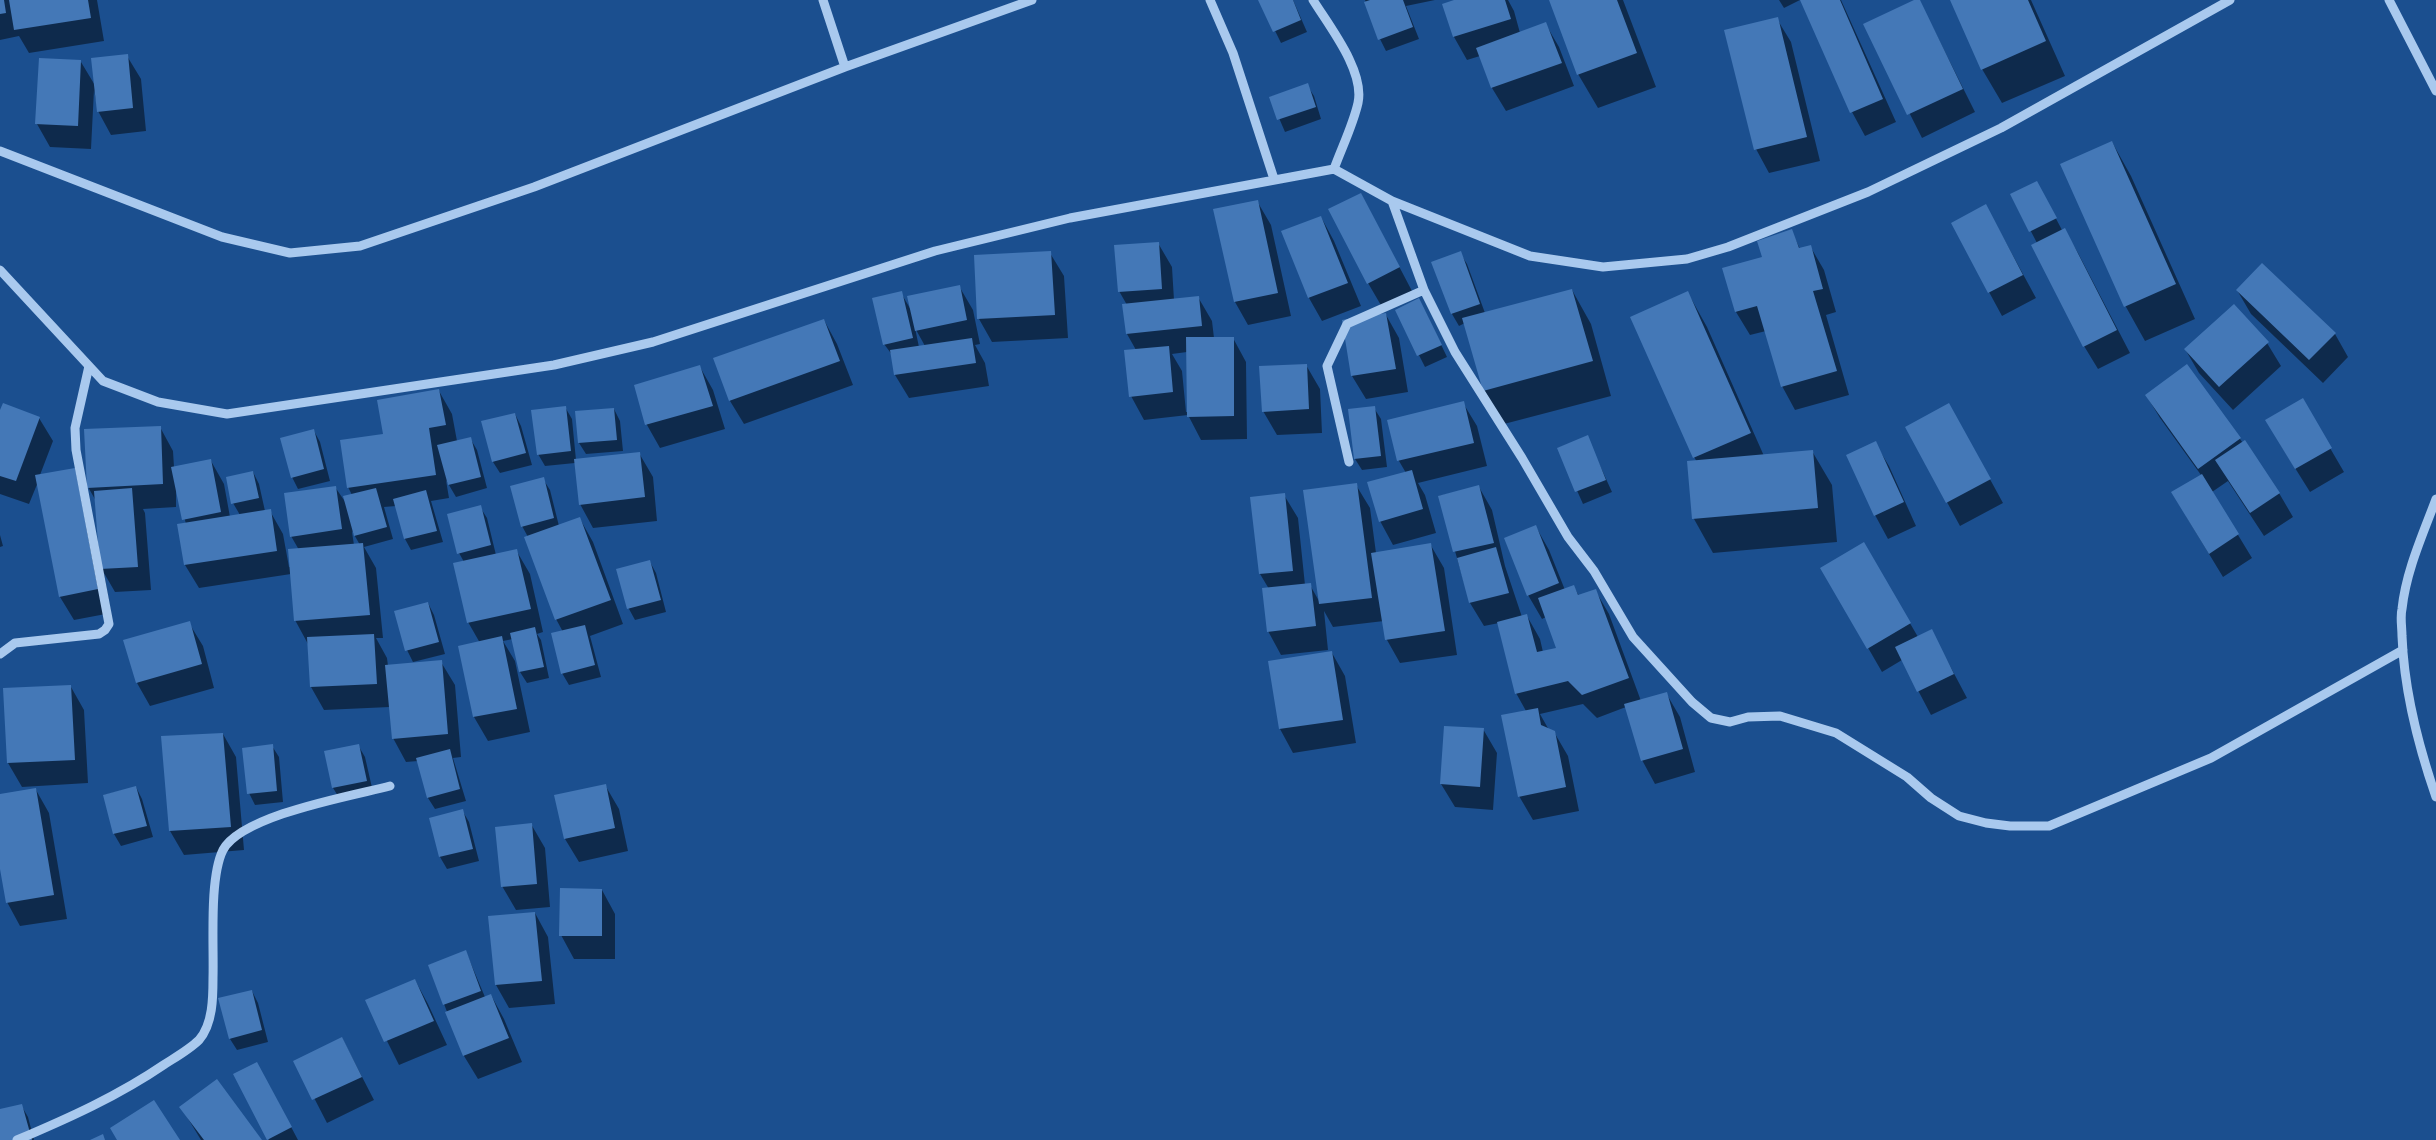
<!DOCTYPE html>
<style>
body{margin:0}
canvas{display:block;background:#1b4f8f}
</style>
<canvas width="2436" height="1140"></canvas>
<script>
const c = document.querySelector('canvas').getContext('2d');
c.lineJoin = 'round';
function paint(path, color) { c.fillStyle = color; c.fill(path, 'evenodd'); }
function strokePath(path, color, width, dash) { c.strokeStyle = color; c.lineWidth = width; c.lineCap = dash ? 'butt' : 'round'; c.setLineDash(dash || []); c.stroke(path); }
paint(new Path2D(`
 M0 0H97L104 41 29 53 19 36 0 40Z
 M1260 0H1293L1307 32 1281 43Z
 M1365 0H1435L1406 6 1419 39 1386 51 1380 39Z
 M1459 0H1508L1514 11 1520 33 1545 23 1559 47 1574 86 1506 111 1492 88 1480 56 1467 60 1454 37Z
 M1551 0H1623L1656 87 1598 108 1578 74Z
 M1779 0H1800L1784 8Z
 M1801 0H1841L1896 122 1865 136 1852 112Z
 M1919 0 1975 112 1922 138 1865 25Z
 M1951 0H2031L2065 76 2002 103 1982 69Z
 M1777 19 1791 42 1820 161 1769 173 1756 149Z
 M127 56 141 79 146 131 111 135 98 111 94 90 91 149 50 147 37 124 81 62 96 87Z
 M1307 85 1314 96 1321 119 1285 132 1270 97Z
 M2112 142 2131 176 2195 319 2145 341 2126 307 2062 164Z
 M1361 194 1412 291 1382 307 1368 283Z
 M2043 194 2062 230 2064 229 2078 253 2130 353 2098 369 2084 346 2037 243 2012 195Z
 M1257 201 1271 225 1291 316 1248 325 1235 302Z
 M1986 206 2036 298 2002 316 1989 292Z
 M1321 217 1334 241 1361 306 1322 321 1309 298Z
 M1791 230 1800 249 1810 246 1824 270 1836 312 1826 315 1849 395 1795 410 1782 386 1766 331 1750 335 1736 312 1764 258Z
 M1158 243 1172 267 1174 300 1198 297 1212 321 1214 338H1233L1246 362 1247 439 1201 440 1188 415 1144 420 1131 396 1136 350 1127 334 1123 306 1127 305 1119 291ZM1187 352 1188 412H1186L1182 371 1172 354Z
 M1050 253 1064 276 1068 338 992 342 979 319Z
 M1460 253 1467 264 1485 313 1572 290 1591 324 1611 396 1504 424 1484 390 1465 323 1459 326 1452 314 1433 263Z
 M959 286 973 310 980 344 975 345 985 363 989 386 909 398 895 375 893 356 884 344 901 293 911 310ZM915 328 925 346 919 347Z
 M2237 290 2335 334 2348 357 2323 383 2251 314Z
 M1688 293 1707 327 1764 456 1812 451 1832 485 1837 542 1713 553 1694 519 1688 463 1697 462 1694 457Z
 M1396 310 1425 311 1447 357 1425 367Z
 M1386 315 1399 338 1408 392 1366 399 1352 376Z
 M824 320 837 344 853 385 744 424 730 401 715 359Z
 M2267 343 2281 366 2233 410 2199 373 2185 349Z
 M1306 365 1320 389 1322 433 1277 435 1263 411Z
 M700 367 713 390 725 429 660 448 647 425 635 386Z
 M439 391 452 414 457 441 470 438 477 450 487 488 456 497 446 480 449 498 431 501 443 542 411 550 405 539 396 506 384 507 393 539 364 547 376 568 383 638H376L387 658 388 666 441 662 455 685 461 757 453 758 466 801 435 809 428 798 418 761 406 762 393 738 390 707 324 710 311 687 308 644 295 620 291 574 199 588 185 565 179 525 186 524 176 486V507L143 509 145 513 151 590 115 592 104 573 111 613 74 620 60 597 38 482 29 504 0 494V414L39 418 53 441 40 475 99 543 96 501 88 487 160 427 173 451 174 467 211 461 224 484 230 517 240 515 233 503 253 472 259 484 265 511H270L283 534 289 567H291L299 550 291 536 335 487 346 503 352 495 348 487 385 435ZM352 532V531L360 545H354Z
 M2146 395 2240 439 2279 493 2293 517 2264 536 2228 481 2212 492 2252 558 2223 577 2186 516 2201 475 2160 418Z
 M2302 400 2344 472 2310 492 2280 444Z
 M1463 403 1477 426 1487 466 1418 483 1425 495 1436 533 1393 545 1380 521 1406 473 1399 461 1388 421Z
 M565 407 572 419 576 460 639 453 653 477 657 521 593 528 580 504 575 463 545 466 538 454Z
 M1374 408 1381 419 1387 467 1362 470 1355 459Z
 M614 409 620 421 623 451 586 454 579 443Z
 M515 414 521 426 532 465 500 473 493 462Z
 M1906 427 1962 428 2003 503 1960 526Z
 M314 431 320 442 330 481 298 489 292 477Z
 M1587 437 1612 492 1583 504 1558 448Z
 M1875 443 1889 466 1916 526 1888 539 1875 515Z
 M543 479 550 490 559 526 580 519 593 542 623 624 590 636 601 677 569 685 562 673 563 632 556 619 528 537 522 526Z
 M1356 485 1370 508 1376 553 1430 544 1444 568 1457 655 1400 663 1387 640 1384 621 1333 627 1324 611 1328 650 1281 655 1268 631 1269 589 1260 574 1251 498 1284 495 1298 518 1305 585H1310L1319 601Z
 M1479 487 1492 510 1505 566 1522 617 1527 616 1540 639 1543 652 1558 649 1546 617 1542 619 1528 595 1536 527 1549 550 1565 590 1574 587 1579 596 1595 590 1609 614 1641 701 1666 693 1680 717 1695 772 1655 784 1642 760 1626 707 1597 718 1583 704 1540 714 1549 730 1554 732 1568 756 1579 811 1533 820 1519 796 1526 711 1516 693 1499 623 1484 626 1470 603 1439 496Z
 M480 507 487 518 496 555 516 550 530 574 543 632 537 634 541 640 549 678 527 683 520 672 513 639 503 641 515 661 530 732 488 741 474 717 459 647 480 643 468 622 464 562 459 553Z
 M0 535 3 546 0 547Z
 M1864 544 1918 637 1931 630 1967 698 1931 715 1902 660 1882 672 1822 568Z
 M650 562 656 573 666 612 635 620 629 609 618 570Z
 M428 603 434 615 445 654 413 662 407 650Z
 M189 623 203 646 214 688 150 706 137 683Z
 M1332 653 1345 676 1356 743 1293 753 1280 729 1270 663Z
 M71 687 84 710 88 783 22 787 8 763 4 690Z
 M1483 729 1497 753 1493 810 1455 807 1441 784Z
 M223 734 236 757 244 850 184 855 170 831 163 738Z
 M358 745 365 757 373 792 340 799 333 788Z
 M272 746 279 757 283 802 255 805 249 793Z
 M605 785 619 809 628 851 579 862 565 839Z
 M136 787 142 799 153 837 121 846 114 834 104 795Z
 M36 790 49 813 67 919 20 926 7 902 0 861V796Z
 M462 810 469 822 479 861 447 869 440 857 430 819Z
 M531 824 545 848 550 907 516 910 502 886Z
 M602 890 615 914V959H574L561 935Z
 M535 913 548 937 555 1004 509 1008 496 985Z
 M466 952 485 997 491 995 504 1019 522 1062 478 1079 464 1056 429 965Z
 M415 980 428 1004 447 1045 399 1065 367 1001Z
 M252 991 258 1003 268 1042 237 1050 230 1039Z
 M342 1038 374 1100 327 1123 295 1061Z
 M234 1074 270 1087 298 1140H269Z
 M21 1105 28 1117 34 1140H0V1111Z
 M181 1107 261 1140H201Z`), '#0007');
paint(new Path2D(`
 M0 0H4L6 13 0 14Z
 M9 0H88L91 18 14 30Z
 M1258 0H1293L1301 20 1273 32Z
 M1370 0H1403L1413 27 1378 40 1364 2Z
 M1454 0H1505L1511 19 1453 37 1442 4Z
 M1549 0H1617L1637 53 1577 75Z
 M1800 0H1840L1883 99 1850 113Z
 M1914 0H1920L1963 89 1907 115 1863 24Z
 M1950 0H2028L2046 41 1981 70Z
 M1778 17 1807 137 1754 150 1724 30Z
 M1546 22 1562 63 1491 88 1476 48Z
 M128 54 133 108 97 112 91 58Z
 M39 58 81 60 78 126 35 124Z
 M1308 83 1316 107 1277 120 1269 97Z
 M2112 141 2176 284 2124 307 2060 164Z
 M2037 181 2057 218 2029 232 2010 194Z
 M1361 193 1400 267 1367 284 1328 209Z
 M1258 200 1278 293 1234 302 1213 209Z
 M1986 204 2023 275 1988 293 1951 223Z
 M1321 216 1348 283 1308 298 1281 231Z
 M2065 228 2117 330 2083 347 2031 245Z
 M1792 229 1799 248 1811 245 1823 289 1813 291 1837 371 1781 387 1757 306 1735 312 1722 268 1762 257 1757 241Z
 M1159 242 1162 289 1118 292 1114 245Z
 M1051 251 1055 315 977 319 974 255Z
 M1461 251 1480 304 1451 314 1431 262Z
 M2262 263 2336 333 2309 360 2236 290Z
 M960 285 967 320 915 331 907 296Z
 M1572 289 1593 361 1483 391 1462 318Z
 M902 291 913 338 883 345 872 298Z
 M1688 291 1751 433 1693 458 1630 317Z
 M1199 296 1202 326 1126 334 1122 304Z
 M1419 298 1442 345 1417 356 1395 310Z
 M2234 304 2269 342 2219 387 2184 349Z
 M1386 313 1396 369 1351 376 1342 320Z
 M824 319 840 361 729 401 713 358Z
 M1186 337H1234V416L1187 417Z
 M972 338 976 363 894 375 890 350Z
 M1169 346 1173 392 1129 397 1124 350Z
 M1307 364 1309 409 1262 412 1259 366Z
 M2187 364 2241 438 2198 469 2145 395Z
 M700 365 713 406 645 425 634 385Z
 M439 389 446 425 429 428 436 475 347 488 340 440 383 434 377 400Z
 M2303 398 2332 448 2295 469 2265 420Z
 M1464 401 1474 443 1397 461 1387 420Z
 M3 403 40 417 16 481 0 476V410Z
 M1949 403 1991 479 1946 503 1905 427Z
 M566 406 571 451 537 455 531 410Z
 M1375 406 1381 456 1354 459 1348 409Z
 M614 408 617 440 578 443 575 411Z
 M515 413 526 453 492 462 481 421Z
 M161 426 163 484 87 488 84 429Z
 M314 429 324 469 291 478 280 438Z
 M1588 435 1606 480 1575 492 1557 448Z
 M471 437 481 477 448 485 437 445Z
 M2245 440 2280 493 2250 513 2215 460Z
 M1876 441 1904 502 1874 516 1846 455Z
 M1813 450 1818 508 1692 519 1687 461Z
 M640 452 645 497 579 505 574 459Z
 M211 459 221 512 182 520 171 467Z
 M75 468 98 589 59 597 35 475Z
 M1412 470 1423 509 1379 522 1367 482Z
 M253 471 259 498 231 504 226 477Z
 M2202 474 2239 534 2209 554 2171 492Z
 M544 477 554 518 521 527 510 486Z
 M1357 483 1372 598 1319 604 1303 490Z
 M1479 485 1494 543 1453 552 1438 496Z
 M336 486 342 529 290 537 284 493Z
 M132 488 138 567 100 569 94 491Z
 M376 488 387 527 354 536 343 496Z
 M426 490 437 531 404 539 393 499Z
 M1285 493 1293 571 1259 574 1250 497Z
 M481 505 491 545 457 554 447 514Z
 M271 509 277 551 184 565 177 524Z
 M580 517 611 600 555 620 524 537Z
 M1536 525 1559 583 1527 596 1504 538Z
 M1864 542 1911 623 1867 649 1820 568Z
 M363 543 370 615 294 621 288 549Z
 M1431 543 1445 631 1385 640 1371 553Z
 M1496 547 1509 593 1469 603 1457 558Z
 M517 549 531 609 467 623 453 563Z
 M650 560 661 600 627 609 616 569Z
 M1311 583 1316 626 1267 632 1262 588Z
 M1574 585 1578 595 1596 589 1629 678 1582 695 1568 681 1515 694 1497 622 1527 614 1537 652 1556 648 1538 598Z
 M428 602 439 642 405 651 394 611Z
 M190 621 202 664 136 683 123 640Z
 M585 625 595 665 561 674 551 633Z
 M535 627 544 667 519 672 510 633Z
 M1932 629 1954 674 1917 692 1895 647Z
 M374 634 377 684 310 687 307 637Z
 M502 636 517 709 473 717 458 646Z
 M1332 651 1343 720 1279 729 1268 661Z
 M442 660 448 734 392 739 385 665Z
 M71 685 75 760 7 763 3 688Z
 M1667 692 1683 749 1641 761 1624 704Z
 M1538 708 1541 725 1555 731 1566 787 1518 797 1501 715Z
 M1444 726 1484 728 1480 787 1440 784Z
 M223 733 231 827 169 831 161 736Z
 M273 744 277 791 247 794 242 748Z
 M359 744 367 781 332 788 324 751Z
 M450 749 460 789 427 798 416 758Z
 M606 784 615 828 564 839 554 795Z
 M136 786 147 826 113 834 103 795Z
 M36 788 54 895 6 903 0 869V794Z
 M463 809 473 849 439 857 429 818Z
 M532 823 537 884 501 887 495 827Z
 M560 888 602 889V936H559Z
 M535 912 542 981 495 985 488 916Z
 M466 950 481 991 443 1005 428 965Z
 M415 979 434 1021 384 1042 365 1000Z
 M252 990 262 1030 229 1039 218 998Z
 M491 994 509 1038 463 1056 445 1012Z
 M342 1037 362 1077 312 1100 293 1061Z
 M257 1062 292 1127 267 1140 233 1074Z
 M217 1079 262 1140H204L179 1107Z
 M154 1100 180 1140H117L110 1128Z
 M22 1104 32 1140H0V1109Z
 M103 1134 105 1140H90Z`), '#4478b7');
strokePath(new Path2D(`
 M823 0 845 67
 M1210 0 1233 53 1274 179
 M1313 0C1329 26 1365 71 1358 103 1353 125 1342 147 1334 169
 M2389 0 2436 91
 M0 151 222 237 290 253 360 246 534 187 845 67 1032 0
 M1392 201 1424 290 1455 352 1522 458 1568 537 1594 571 1633 637 1692 702 1711 718 1730 722 1748 717 1780 716 1836 733 1907 777 1931 798 1959 816 1986 823 2010 826H2049L2211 758 2403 650
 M0 270 103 381 158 402 227 414 554 365 653 342 935 251 1070 218 1334 169 1392 201 1530 256 1603 267 1687 259 1728 247 1868 192 2001 128 2230 0
 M1349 462 1327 366 1347 324 1424 290
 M2436 499C2423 534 2406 571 2402 609 2400 617 2402 627 2402 636 2404 690 2418 745 2436 797
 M0 654 15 643 99 634 105 630 109 624 76 450 75 428 89 366
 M17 1140C69 1118 118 1096 165 1064 176 1057 190 1049 199 1040 213 1024 213 997 213 978 214 945 209 878 223 850 242 815 351 796 390 786`), '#a9c9ee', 9);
</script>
